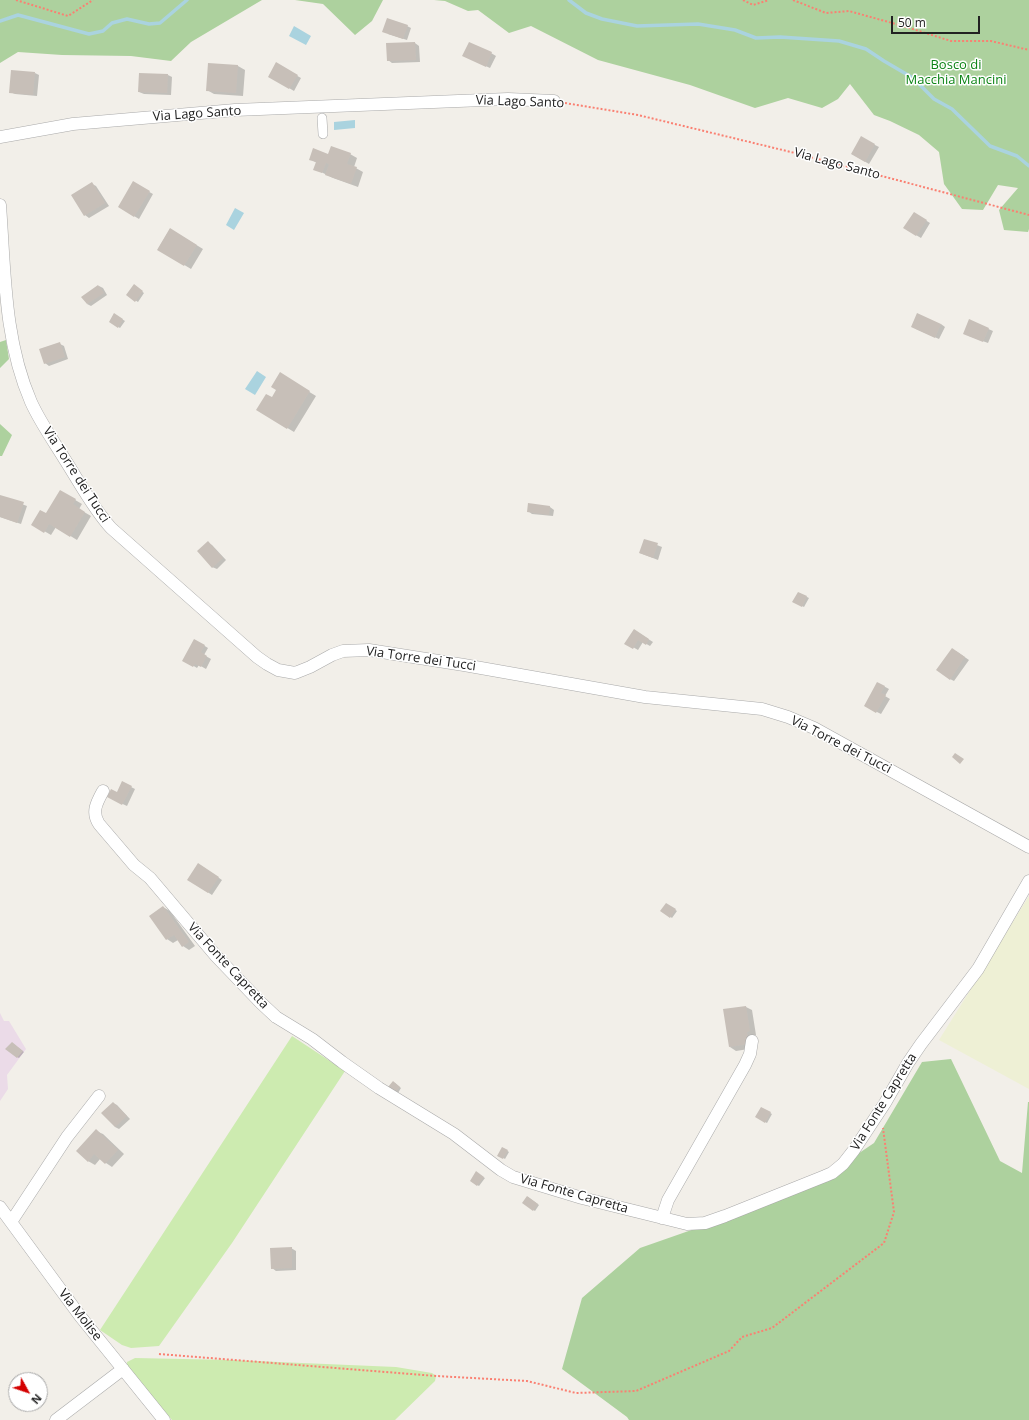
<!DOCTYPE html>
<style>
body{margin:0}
#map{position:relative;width:1029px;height:1420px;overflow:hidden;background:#f2efe9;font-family:"Open Sans",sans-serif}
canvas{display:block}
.north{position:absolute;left:8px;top:1372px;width:40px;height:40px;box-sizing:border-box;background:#fff;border:1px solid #a7a7a7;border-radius:50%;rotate:130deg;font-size:11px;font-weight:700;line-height:16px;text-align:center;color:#222}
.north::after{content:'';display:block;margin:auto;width:14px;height:18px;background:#d40000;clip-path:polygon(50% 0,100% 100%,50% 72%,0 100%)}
.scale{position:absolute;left:891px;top:16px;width:89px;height:18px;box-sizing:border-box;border:2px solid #222;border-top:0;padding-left:5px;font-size:12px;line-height:14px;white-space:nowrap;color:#222;-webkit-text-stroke:3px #fff;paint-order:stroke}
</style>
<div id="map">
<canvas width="1029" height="1420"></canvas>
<div class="north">N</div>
<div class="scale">50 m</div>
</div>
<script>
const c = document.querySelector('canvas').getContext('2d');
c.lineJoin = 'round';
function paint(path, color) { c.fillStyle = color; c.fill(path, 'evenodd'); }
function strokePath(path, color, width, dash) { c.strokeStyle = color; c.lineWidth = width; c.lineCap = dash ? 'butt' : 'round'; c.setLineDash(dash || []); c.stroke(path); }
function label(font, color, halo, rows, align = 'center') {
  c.font = font + ' "Open Sans",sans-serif'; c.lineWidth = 3; c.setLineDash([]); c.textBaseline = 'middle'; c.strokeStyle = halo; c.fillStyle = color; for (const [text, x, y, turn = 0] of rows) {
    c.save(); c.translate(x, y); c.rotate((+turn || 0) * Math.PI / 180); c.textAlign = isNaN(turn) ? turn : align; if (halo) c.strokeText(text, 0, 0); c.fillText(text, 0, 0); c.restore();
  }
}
paint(new Path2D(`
 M0 1013 4 1021H9L26 1049 7 1075 8 1089 0 1101Z`), '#ebdbe8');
paint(new Path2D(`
 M1029 896V1089L939 1040Z`), '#eef0d5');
paint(new Path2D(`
 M292 1036 345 1071 232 1243 159 1346 131 1348 122 1345 100 1330Z
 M135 1358 232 1360 396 1367 432 1373 436 1376 435 1381 395 1420H172L131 1373 127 1367V1362Z`), '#cdebb0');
paint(new Path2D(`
 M0 0H262L191 42 171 61 131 56 62 55 18 52 0 63Z
 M295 0H383L372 21 355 35 323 4Z
 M434 0H1029V229L1028 232 1004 230 999 210 1018 188 998 185 983 210 962 209 944 184 939 152 919 135 890 121 874 115 850 84 838 99 822 108 788 98 755 108 690 85 598 60 531 26 509 33 478 10 468 11 445 1Z
 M6 340 9 359 0 368V342Z
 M0 424 12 435 2 456H0Z
 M951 1059 1000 1161 1022 1173 1028 1102H1029V1420H629L627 1417 562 1369 582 1298 640 1248 803 1191 874 1143 922 1062Z`), '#add19e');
paint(new Path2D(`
 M294 26 311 36 306 45 289 36Z
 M355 120V128L334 130V122Z
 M235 208 244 213 234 230 226 225Z
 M257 371 266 377 255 395 245 389Z`), '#aad3df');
paint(new Path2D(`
 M407 26 411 28 407 40 388 34Z
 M415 43 419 46 420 62 392 63 388 60 387 44Z
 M491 53 496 56 490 68 468 58Z
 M209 64 238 66 245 70 243 96 214 94 207 90Z
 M276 64 301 78 294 91 269 76Z
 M35 73 39 75 37 96 15 94 10 92Z
 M168 75 172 77 171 95 144 94 139 92Z
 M861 138 879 147 869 164 852 154Z
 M350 154 357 158 354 167 363 172 358 187 333 178 315 169 317 163 310 159Z
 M133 183 153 194 139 219 119 207Z
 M92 184 96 186 109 206 89 218 85 215Z
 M914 213 930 223 921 238 904 228Z
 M170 229 203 249 191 269 158 249Z
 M99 286 103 288 107 295 91 306 87 304Z
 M134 286 144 293 138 302 127 295Z
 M114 314 125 321 120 328 110 321Z
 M970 321 993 331 988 343 969 336Z
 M941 324 945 327 939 339 916 329Z
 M60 344 64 346 68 359 49 366 45 363Z
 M280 374 316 396 294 432 258 410 272 398 278 390Z
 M60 491 82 504 79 509 91 516 77 540 56 527 51 535 32 524 46 515Z
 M0 496 27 506 21 524 0 517Z
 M529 505 550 507 554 510 553 516 532 514 528 511Z
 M644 540 662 547 658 560 640 553Z
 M208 543 212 545 226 560 217 569 212 567Z
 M799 593 809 598 804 607 794 602Z
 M634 630 653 642 650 646 643 642 638 650 626 643Z
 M195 640 208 648 204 655 211 659 206 669 199 665 197 668 184 660Z
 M956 651 969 660 954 681 950 679Z
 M878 683 889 689 885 696 890 699 881 714 865 706Z
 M131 787 135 789 127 806 112 799Z
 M203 867 222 880 212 895 189 880Z
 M666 904 677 911 672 918 662 910Z
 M163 907 170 911 195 946 189 950 183 946 178 940 173 943 167 939Z
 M746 1007 752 1010 756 1035H754L755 1048 736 1051 730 1047Z
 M13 1044 24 1052 19 1058 17 1057Z
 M395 1083 401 1088 398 1093 390 1087Z
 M113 1103 117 1105 130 1119 119 1129 115 1127Z
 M761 1108 772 1114 767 1123 756 1117Z
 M96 1131 103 1134 124 1154 112 1167 100 1159 95 1165 88 1161Z
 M503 1148 509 1152 505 1159 499 1155Z
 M476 1173 485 1178 479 1186 471 1181Z
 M528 1197 539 1205 535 1211 523 1203Z
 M291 1248 296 1251V1270L276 1271 272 1268Z`), '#0003');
strokePath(new Path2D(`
 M569 0 586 13 602 19 637 26 698 24 735 30 756 38 780 37 839 41 866 49 884 61 913 78 934 99 952 109 990 146 1017 156 1029 166
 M0 21 18 15 89 34 103 31 112 23 127 19 149 24 160 23 187 0`), '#aad3df', 3.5);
paint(new Path2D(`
 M387 18 408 25 403 39 382 32Z
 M415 42 416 60 387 61 386 43Z
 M469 42 492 52 486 67 462 56Z
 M276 62 298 75 289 89 268 77Z
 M208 63 238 65 236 93 206 91Z
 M11 70 35 72 33 95 9 93Z
 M139 73 168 74 167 93 138 92Z
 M861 136 875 144 865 162 851 154Z
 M331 146 351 153 347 164 357 167 351 184 325 175 329 164 326 163 322 173 313 170 316 162 309 160 313 148 328 154Z
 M133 181 150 191 134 217 118 207Z
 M92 182 105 203 84 216 71 195Z
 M914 212 927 220 916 236 903 228Z
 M170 228 197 245 184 266 157 250Z
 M134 284 143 291 135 302 126 295Z
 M98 285 104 293 87 304 81 297Z
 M114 313 123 319 118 328 109 322Z
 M917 313 941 324 935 338 911 327Z
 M969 319 989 328 983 342 963 334Z
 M60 342 65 357 44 364 39 349Z
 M280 372 310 391 287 429 256 410 266 394 272 397 276 390 271 387Z
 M60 490 76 499 73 504 85 512 70 537 49 524 44 533 31 525 40 510 46 513Z
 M0 495 24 502 17 523 0 517Z
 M528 503 550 506 549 515 527 512Z
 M644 539 658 543 653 558 639 553Z
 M208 541 223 558 212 568 197 551Z
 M798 592 807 596 802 607 792 602Z
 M634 629 649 639 646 645 638 640 633 649 624 644Z
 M194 639 205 645 201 652 207 656 201 667 195 664 193 667 182 661Z
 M952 648 965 657 950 680 936 670Z
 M877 682 885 686 881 693 886 695 876 713 864 706Z
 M955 753 964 759 960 764 952 757Z
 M122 781 132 786 122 805 107 797 111 789 117 792Z
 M198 863 219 877 208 893 187 880Z
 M666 903 676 909 670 918 660 911Z
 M163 906 189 942 182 947 174 935 166 940 149 916Z
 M746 1006 750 1031 747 1032 749 1044 729 1047 723 1009Z
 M12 1042 23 1051 17 1058 5 1049Z
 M393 1081 400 1087 395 1092 388 1087Z
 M113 1102 127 1116 115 1127 101 1113Z
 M761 1107 771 1112 765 1123 755 1117Z
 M96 1129 118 1150 105 1164 94 1154 88 1162 76 1151Z
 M502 1147 508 1150 503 1159 497 1156Z
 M476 1171 484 1177 477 1186 470 1181Z
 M527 1196 538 1204 533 1211 522 1203Z
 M292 1247V1268L271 1269 270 1248Z`), '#c7bfb8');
const pedestrian = new Path2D(`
 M322 118 323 134`);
const minor = new Path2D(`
 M0 137 73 124 235 110 508 99 554 101
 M0 205C5 272 4 340 31 402 41 424 55 443 67 463 81 485 93 508 111 528L257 657 267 664 278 670 295 673 310 667 332 655 343 651 369 650 464 665 645 697 762 709 788 717 814 728 1029 847
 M103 791C97 802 91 812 99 824L134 865 150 878 216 956 261 1003 276 1017 312 1039 342 1062 379 1088 454 1134 501 1170 513 1177 582 1198 687 1224 705 1223 725 1216 825 1176 832 1173 843 1164 854 1150 885 1103 908 1063 921 1044 978 969 1029 881
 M0 1207 80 1316 164 1420
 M662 1218 668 1200 745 1065 750 1054 752 1041
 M11 1222 67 1137 99 1096
 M56 1420 123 1369`);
strokePath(pedestrian, '#a9a9a9', 10);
strokePath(minor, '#a9a9a9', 13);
strokePath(new Path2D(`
 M16 0 68 16 93 0
 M743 0 753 5 769 0
 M793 0 826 13 849 11 903 26 951 41H991L1029 50
 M565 103 638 115 795 153 1029 215
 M159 1354 436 1376 527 1381 576 1393 636 1391 729 1351 742 1337 772 1328 884 1243 894 1212 883 1128`), '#fa8072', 2, [2, 2]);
strokePath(pedestrian, '#fff', 9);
strokePath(minor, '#fff', 12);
label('13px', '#0c8416', '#fff', [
 ["Bosco di",956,65],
 ["Macchia Mancini",956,80]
]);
label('13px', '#222', '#fff', [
 ["Via Lago Santo",520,102,2],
 ["Via Lago Santo",197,114,-4],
 ["Via Lago Santo",837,164,15],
 ["Via Torre dei Tucci",76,475,57],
 ["Via Torre dei Tucci",421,659,8],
 ["Via Torre dei Tucci",841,745,27],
 ["Via Fonte Capretta",228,966,47],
 ["Via Fonte Capretta",884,1102,-58],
 ["Via Fonte Capretta",574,1194,16],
 ["Via Molise",80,1315,52]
]);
</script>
